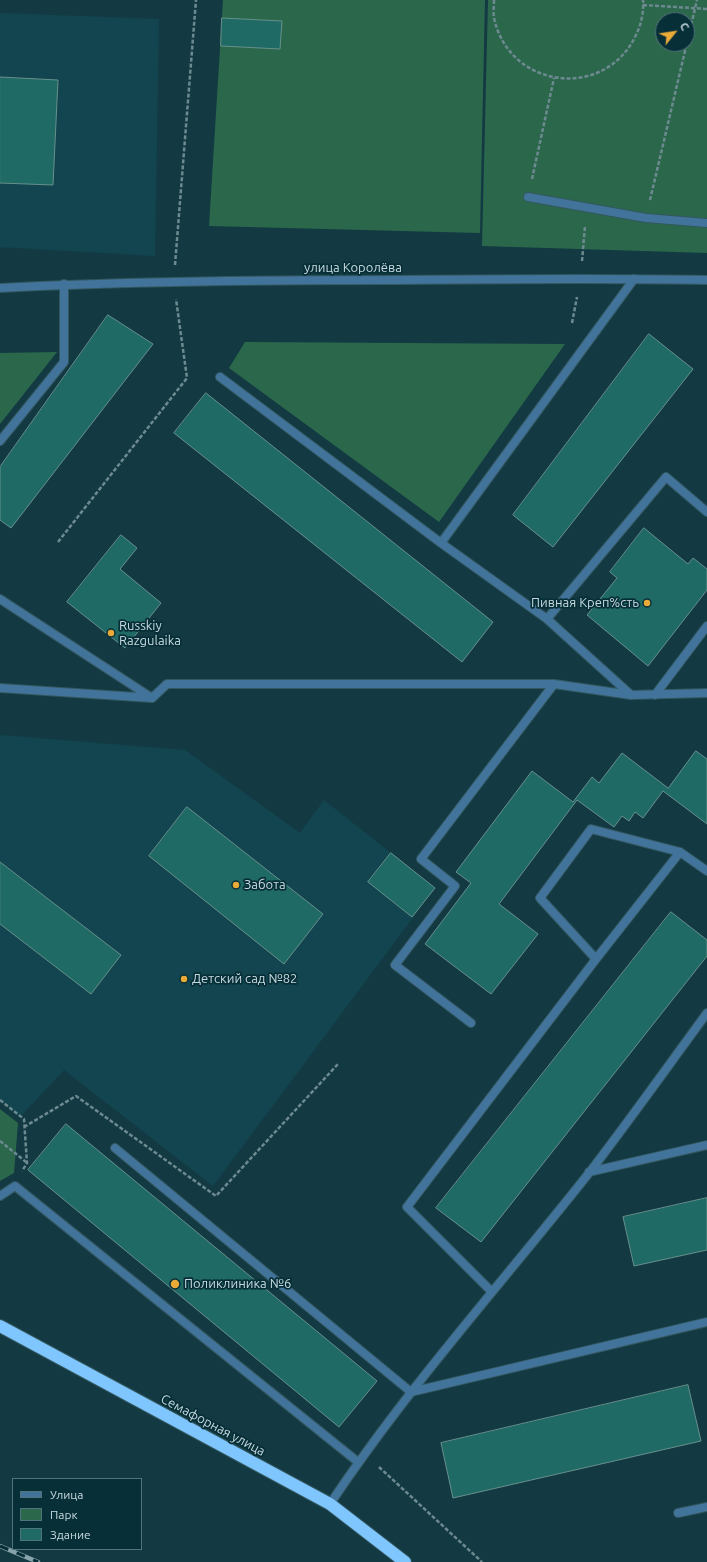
<!DOCTYPE html>
<meta charset="utf-8">
<style>
body{margin:0}
#map{position:relative;width:707px;height:1562px;overflow:hidden;background:#133a43;font-family:Ubuntu,sans-serif}
canvas{display:block}
.legend{position:absolute;left:12px;top:1478px;width:130px;height:72px;box-sizing:border-box;background:#072f38;border:1px solid #53737b;margin:0;padding:5px 7px;list-style:none;font-size:12px;color:#c6dadf}
.legend li{display:flex;align-items:center;gap:8px;height:20px}
.legend b{width:20px;border:1px solid #53737b}
.north{position:absolute;left:655px;top:12px;width:40px;height:40px;box-sizing:border-box;background:#072f38;border:1px solid #53737b;border-radius:50%;rotate:60deg;font-size:11px;font-weight:700;line-height:16px;text-align:center;color:#c6dadf}
.north::after{content:'';display:block;margin:auto;width:14px;height:18px;background:#eaaa38;clip-path:polygon(50% 0,100% 100%,50% 72%,0 100%)}
</style>
<div id="map">
<canvas width="707" height="1562"></canvas>
<ul class="legend">
<li><b style="height:5px;background:#42739a"></b>Улица</li>
<li><b style="height:11px;background:#2b684b"></b>Парк</li>
<li><b style="height:11px;background:#1f6a65"></b>Здание</li>
</ul>
<div class="north">С</div>
</div>
<script>
const c = document.querySelector('canvas').getContext('2d');
c.lineJoin = 'round';
function paint(path, color) { c.fillStyle = color; c.fill(path, 'evenodd'); }
function strokePath(path, color, width, dash) { c.strokeStyle = color; c.lineWidth = width; c.lineCap = dash ? 'butt' : 'round'; c.setLineDash(dash || []); c.stroke(path); }
function label(font, color, halo, rows, align = 'center') {
  c.font = font + ' Ubuntu,sans-serif'; c.lineWidth = 3.5; c.setLineDash([]); c.textBaseline = 'middle'; c.strokeStyle = halo; c.fillStyle = color; for (const [text, x, y, turn = 0] of rows) {
    c.save(); c.translate(x, y); c.rotate((+turn || 0) * Math.PI / 180); c.textAlign = isNaN(turn) ? turn : align; if (halo) c.strokeText(text, 0, 0); c.fillText(text, 0, 0); c.restore();
  }
}
paint(new Path2D(`
 M0 13 159 19 155 256 0 247Z
 M0 735 185 750 300 833 324 800 435 888 213 1186 64 1070 20 1117 0 1101Z`), '#124550');
paint(new Path2D(`
 M223 0H485L480 233 209 226Z
 M488 0H707V253L482 246ZM663 20H687V44H663Z
 M245 342 565 344 439 522 229 368Z
 M57 352 0 424V353Z
 M0 1109 18 1123 14 1173 0 1181Z`), '#2b684b');
const building = new Path2D(`
 M222 18 282 21 280 49 221 46Z
 M0 77 58 80 53 185 0 183Z
 M108 315 153 344 11 528 0 520V467Z
 M649 334 693 369 553 547 513 515Z
 M206 393 493 622 462 662 174 433Z
 M644 528 688 564 693 558 707 569V590L648 666 587 615 617 578 610 572Z
 M121 535 137 548 120 569 161 603 125 648 67 602Z
 M696 751 707 759V824L663 791 643 818 635 812 629 821 622 816 614 827 577 800 499 904 538 934 491 994 425 944 471 883 456 872 532 771 573 802 592 777 599 783 622 753 668 788Z
 M187 807 323 914 284 964 149 856Z
 M391 853 435 888 412 917 368 882Z
 M0 862 121 955 91 994 0 924Z
 M671 912 707 940V956L481 1242 436 1208Z
 M66 1124 377 1381 339 1427 28 1170Z
 M707 1198V1250L634 1266 623 1217Z
 M688 1385 701 1441 453 1498 441 1443Z`);
paint(building, '#1f6a65');
strokePath(building, '#67908c', 1);
const lane = new Path2D(`
 M528 197 646 218 707 223
 M220 377 441 543 547 619 631 695
 M0 441 64 362V284
 M441 543 634 279
 M0 599 152 698
 M547 619 666 477 707 512
 M0 688 152 698 167 684H554L631 695 707 693
 M655 695 707 626
 M596 959 540 898 591 829 680 852
 M471 1023 395 965 455 886 421 859 554 684
 M115 1148 411 1392 707 1322
 M589 1172 707 1145
 M0 1196 15 1186 358 1462
 M492 1292 407 1207 596 959 680 852 707 871
 M330 1504C408 1387 502 1283 589 1173 629 1121 668 1066 707 1013
 M678 1513 707 1507`);
const street = new Path2D(`
 M0 288C133 281 265 280 398 280 501 279 604 278 707 280`);
const highway = new Path2D(`
 M0 1326 330 1504 405 1562`);
strokePath(lane, '#33575f', 10);
strokePath(street, '#33575f', 10);
strokePath(highway, '#33575f', 14);
strokePath(new Path2D(`
 M494 0C494 6 493 13 494 18 509 89 605 101 636 35 641 25 644 12 643 0
 M643 5 707 9
 M532 179 554 78
 M650 200 697 0
 M582 261 585 226
 M175 265 196 0
 M572 323 577 297
 M58 542 187 378 176 299
 M0 1100 24 1119 27 1163 22 1171
 M24 1127 76 1096 216 1196 338 1064
 M0 1141 26 1162
 M379 1467 482 1562`), '#6d8a91', 2.5, [4, 2]);
strokePath(lane, '#42739a', 8);
strokePath(street, '#42739a', 8);
strokePath(highway, '#7fc6ff', 12);
const rail = new Path2D(`
 M0 1546 38 1562`);
strokePath(rail, '#88a3a9', 4.5);
strokePath(rail, '#072f38', 3, [9]);
for (const [x, y, r, color] of [
 [647,603,4,"#eaaa38"],
 [111,633,4,"#eaaa38"],
 [236,885,4,"#eaaa38"],
 [184,979,4,"#eaaa38"],
 [175,1284,5,"#eaaa38"]
]) { const dot = new Path2D(); dot.arc(x, y, r, 0, 2 * Math.PI); c.fillStyle = color; c.fill(dot); strokePath(dot, '#072f38', 1.5); }
label('13px', '#c6dadf', '#072f38', [
 ["улица Королёва",353,268],
 ["Семафорная улица",213,1425,28]
]);
label('13px', '#c6dadf', '#072f38', [
 ["Пивная Креп%сть",639,603,"right"],
 ["Russkiy",119,626],
 ["Razgulaika",119,641],
 ["Забота",244,885],
 ["Детский сад №82",192,979],
 ["Поликлиника №6",184,1284]
], 'left');
</script>
